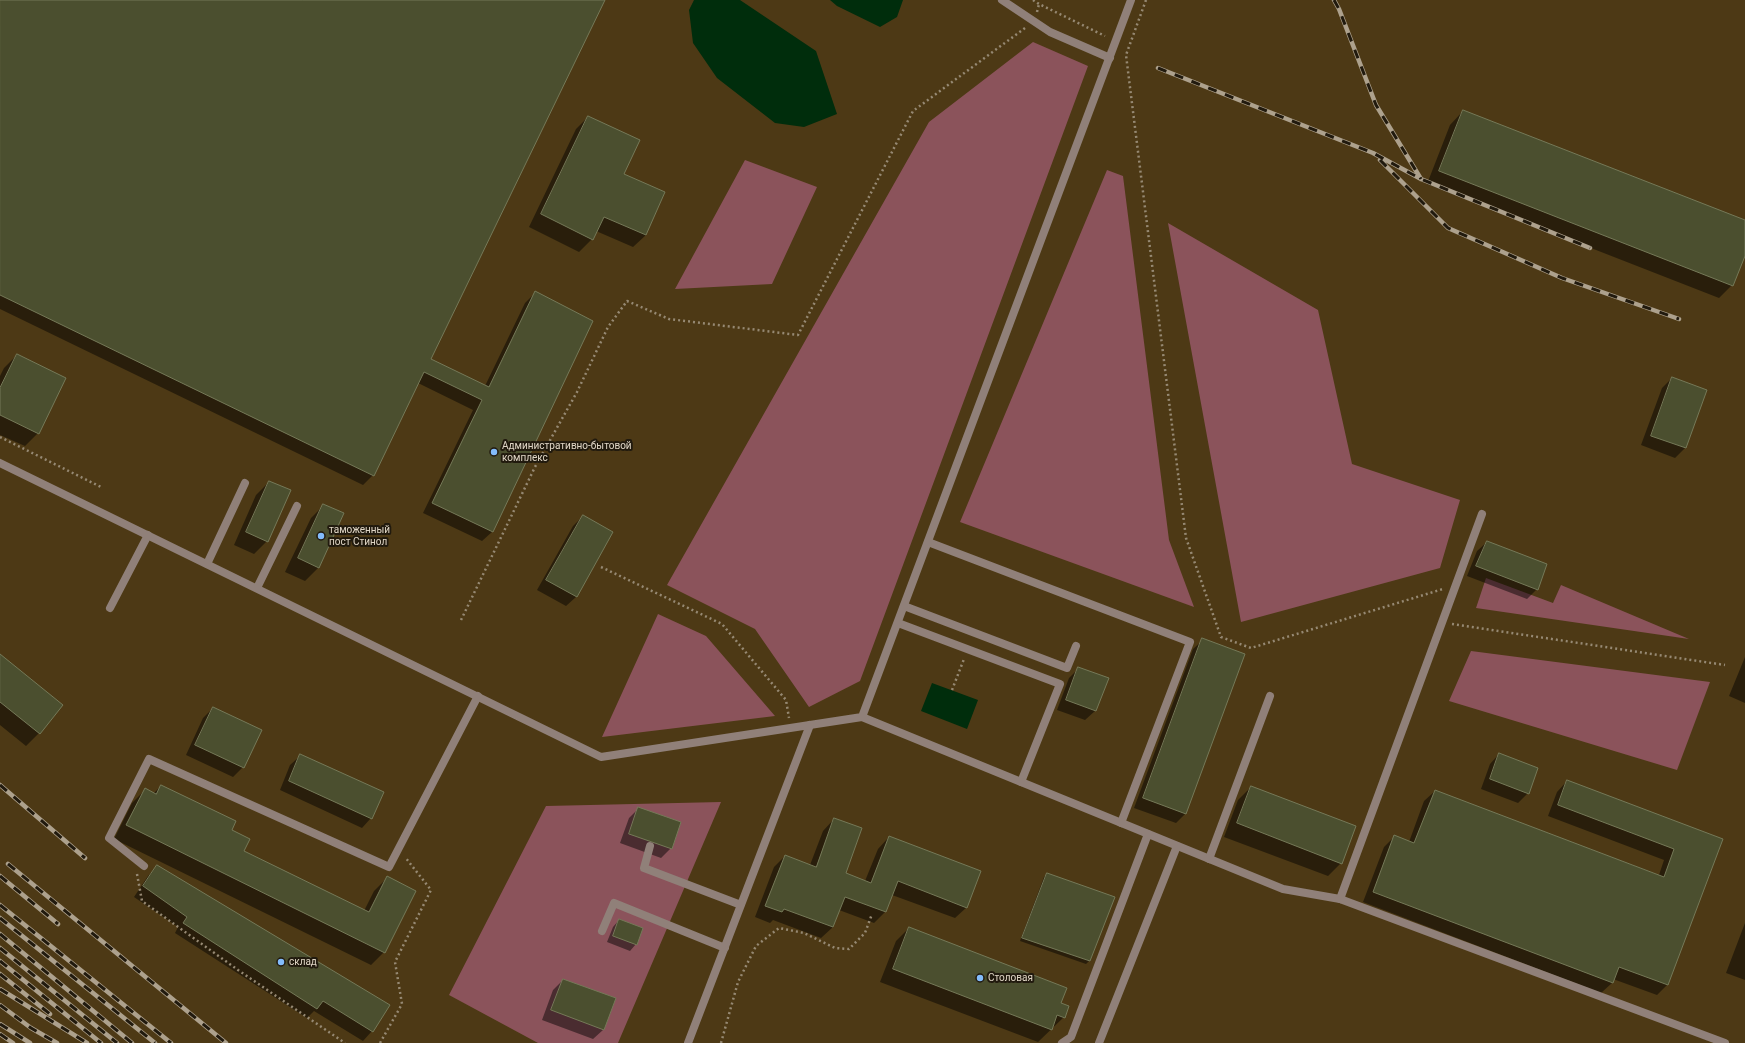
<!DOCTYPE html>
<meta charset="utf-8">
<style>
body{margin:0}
canvas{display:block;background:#403014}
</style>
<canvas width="1745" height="1043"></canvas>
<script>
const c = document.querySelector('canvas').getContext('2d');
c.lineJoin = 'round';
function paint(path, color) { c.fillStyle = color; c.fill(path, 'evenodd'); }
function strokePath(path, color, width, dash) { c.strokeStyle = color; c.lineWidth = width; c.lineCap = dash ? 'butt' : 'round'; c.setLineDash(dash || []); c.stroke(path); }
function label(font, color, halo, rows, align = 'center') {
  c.font = font + ' Roboto,sans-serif'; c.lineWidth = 4; c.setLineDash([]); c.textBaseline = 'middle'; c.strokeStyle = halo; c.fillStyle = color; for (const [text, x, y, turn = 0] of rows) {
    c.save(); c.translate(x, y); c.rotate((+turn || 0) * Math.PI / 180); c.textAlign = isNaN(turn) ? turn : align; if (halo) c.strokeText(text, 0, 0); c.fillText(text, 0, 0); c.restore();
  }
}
paint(new Path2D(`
 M0 0H1745V1043H0Z`), '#4d3915');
paint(new Path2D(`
 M1033 42 1088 66 860 681 809 707 755 629 667 585 929 122Z
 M745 160 817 187 772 284 675 289Z
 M1107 170 1123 176 1169 540 1194 607 960 522Z
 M1168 223 1318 310 1352 464 1460 500 1440 568 1241 622Z
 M1486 578 1553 603 1561 585 1689 639 1476 608Z
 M658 614 706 636 775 716 602 737Z
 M1471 651 1710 682 1677 770 1449 701Z
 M721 802 618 1043H538L449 995 546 806Z`), '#8b535b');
paint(new Path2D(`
 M694 0H740L816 51 837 114 804 127 775 123 717 78 693 43 689 10Z
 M830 0H903L897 17 880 27 837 6Z
 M932 683 978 700 967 729 921 711Z`), '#002d0c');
paint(new Path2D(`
 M0 0H604L429 360 485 386 525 303 535 293 592 321 492 532 482 541 423 513 473 410 418 383 373 475 363 485 0 309Z
 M1463 111 1745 221V253L1732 285 1719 298 1427 184 1450 125Z
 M588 117 623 175 646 235 633 247 596 231 592 239 579 252 529 227 576 129Z
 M17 355 65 378 38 433 25 446 0 435V376L4 368Z
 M1672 378 1706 390 1685 448 1675 458 1641 445 1662 388Z
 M269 482 267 541 254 554 234 545 256 495Z
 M324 505 343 514 318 568 305 581 285 572 311 518Z
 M583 516 612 532 576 597 566 606 537 590 573 526Z
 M1487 542 1537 589 1527 599 1467 576 1477 551Z
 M1203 640 1186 813 1176 823 1134 808 1193 649Z
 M0 656 39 733 26 746 0 725Z
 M1745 657V703L1729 696Z
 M1079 668 1095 711 1085 720 1057 710 1069 678Z
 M213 708 243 767 233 777 186 755 203 718Z
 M1499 754 1528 793 1518 803 1481 789 1490 764Z
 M300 756 371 818 362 828 280 790 290 765Z
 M1567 781 1722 840 1667 985 1657 995 1613 979 1612 983 1601 993 1363 902 1384 847 1395 836 1409 842 1424 801 1435 791 1659 875 1664 860 1548 816 1557 792Z
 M161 786 243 851 364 911 374 891 387 878 384 952 371 965 114 839 132 803 145 790 153 794Z
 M1251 787 1341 863 1328 876 1224 837 1238 800Z
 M638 809 671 848 661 858 620 843 629 818Z
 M834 819 845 874 865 881 878 849 889 837 967 907 955 918 892 895 885 912 874 923 839 910 833 927 821 938 773 920 770 923 755 917 774 867 785 856 810 865 823 831Z
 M158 866 372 1031 363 1041 314 1011 307 1018 175 933 178 927 134 897 148 876Z
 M1047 874 1114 897 1089 961 1086 964 1020 941 1044 877Z
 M619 920 636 944 630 951 607 942 613 927Z
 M1745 923V980L1726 973Z
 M909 928 1060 1004 1064 1017 1038 1042 880 982 896 941Z
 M563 980 614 999 603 1030 593 1039 542 1020 553 990Z`), '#0007');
const building = new Path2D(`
 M0 0H605L431 359 489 387 535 291 593 321 493 532 432 503 482 400 424 372 374 476 0 295Z
 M1463 110 1745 220V256L1733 286 1439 171Z
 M588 116 640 140 624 174 665 192 646 235 604 217 593 240 541 214Z
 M17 354 66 378 39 434 0 415V388Z
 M1672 377 1707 390 1686 448 1651 436Z
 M269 481 291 490 268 542 246 532Z
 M323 504 344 513 319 568 298 558Z
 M583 515 613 532 577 597 546 580Z
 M1487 541 1547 564 1538 590 1476 566Z
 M1202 638 1245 654 1186 814 1143 798Z
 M0 654 63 705 40 734 0 702Z
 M1078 667 1109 678 1096 711 1066 700Z
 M213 707 262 730 244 768 195 745Z
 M1499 753 1538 768 1529 794 1490 779Z
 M300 754 384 792 372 819 289 781Z
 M1567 780 1723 839 1668 985 1619 967 1613 983 1373 892 1394 835 1414 843 1435 790 1664 877 1674 849 1558 805Z
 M161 785 236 821 232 830 250 839 244 851 369 912 387 876 416 891 385 953 126 825 145 788 156 794Z
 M1251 786 1356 826 1342 864 1237 823Z
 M638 807 681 822 672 849 629 834Z
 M834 818 862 828 846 873 871 883 889 836 981 871 967 908 898 881 886 912 845 897 833 927 784 909 782 912 765 906 785 855 816 867Z
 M157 865 390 1005 373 1032 323 1001 317 1009 183 923 187 917 143 886Z
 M1047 873 1115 897 1090 961 1022 938Z
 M619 919 643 928 637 945 613 936Z
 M909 927 1067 988 1061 1003 1069 1006 1065 1018 1057 1015 1052 1030 893 969Z
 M563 979 616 998 604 1030 551 1010Z`);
paint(building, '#4b4f2f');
strokePath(building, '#757958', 1);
strokePath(new Path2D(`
 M1033 0 1039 4 1105 36
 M1146 0 1126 55 1186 538 1221 637 1251 648 1443 589
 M1037 12 1039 4
 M0 437 103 488
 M601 567 722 624 786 700 789 718
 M461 620 535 467 577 392 608 327 627 301 669 319 798 335 913 111 1025 28
 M1452 624 1725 665
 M952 690 964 659
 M137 874 142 901 238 970 345 1043
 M380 1043 402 1004 395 962 431 890 405 857
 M721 1043 738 982 756 946 779 928 804 933 835 948 849 949 865 933 872 914`), '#968973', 2.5, [2, 3]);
strokePath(new Path2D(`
 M1002 0 1050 32 1110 58
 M928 542 1190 642 1121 823
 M207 564 245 483
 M257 588 297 506
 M904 606 1067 668 1076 646
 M110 608 148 535
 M898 623 1060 684 1021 782
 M650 846 644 868 741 905
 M1209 859 1270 696
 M144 866 109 838 149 759 389 867 478 696
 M1340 899 1482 514
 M602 931 614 903 725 948
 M688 1043 810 725
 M1062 1043 1071 1037 1148 834
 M1099 1043 1177 846`), '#908079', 8);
strokePath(new Path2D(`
 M0 463 601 757 862 717 1283 889 1340 899 1725 1043
 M862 717 1131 0`), '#908079', 8);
const rail = new Path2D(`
 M1334 0 1339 9 1376 105 1421 179
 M1158 68 1373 153 1421 179 1590 248
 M1380 160 1448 228 1562 278 1679 319
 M0 785 85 858
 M8 864 226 1043
 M0 876 58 924
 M0 905 171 1043
 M0 918 155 1043
 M0 934 132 1043
 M0 948 117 1043
 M0 961 101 1043
 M0 974 50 1014
 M0 989 87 1043
 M0 1005 31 1028 57 1043
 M0 1024 30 1043
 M0 1034 13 1043`);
strokePath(rail, '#ada18d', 4.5);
strokePath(rail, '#211a0e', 3, [9]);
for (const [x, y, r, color] of [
 [494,452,4,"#83bcfb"],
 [321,536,4,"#83bcfb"],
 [281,962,4,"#83bcfb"],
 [980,978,4,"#83bcfb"]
]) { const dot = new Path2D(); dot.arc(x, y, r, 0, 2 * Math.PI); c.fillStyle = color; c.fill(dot); strokePath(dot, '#211a0e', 1.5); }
label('10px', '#e0d6c6', '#211a0e', [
 ["Административно-бытовой",502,446],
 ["комплекс",502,458],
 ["таможенный",329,530],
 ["пост Стинол",329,542],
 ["склад",289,962],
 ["Столовая",988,978]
], 'left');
</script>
